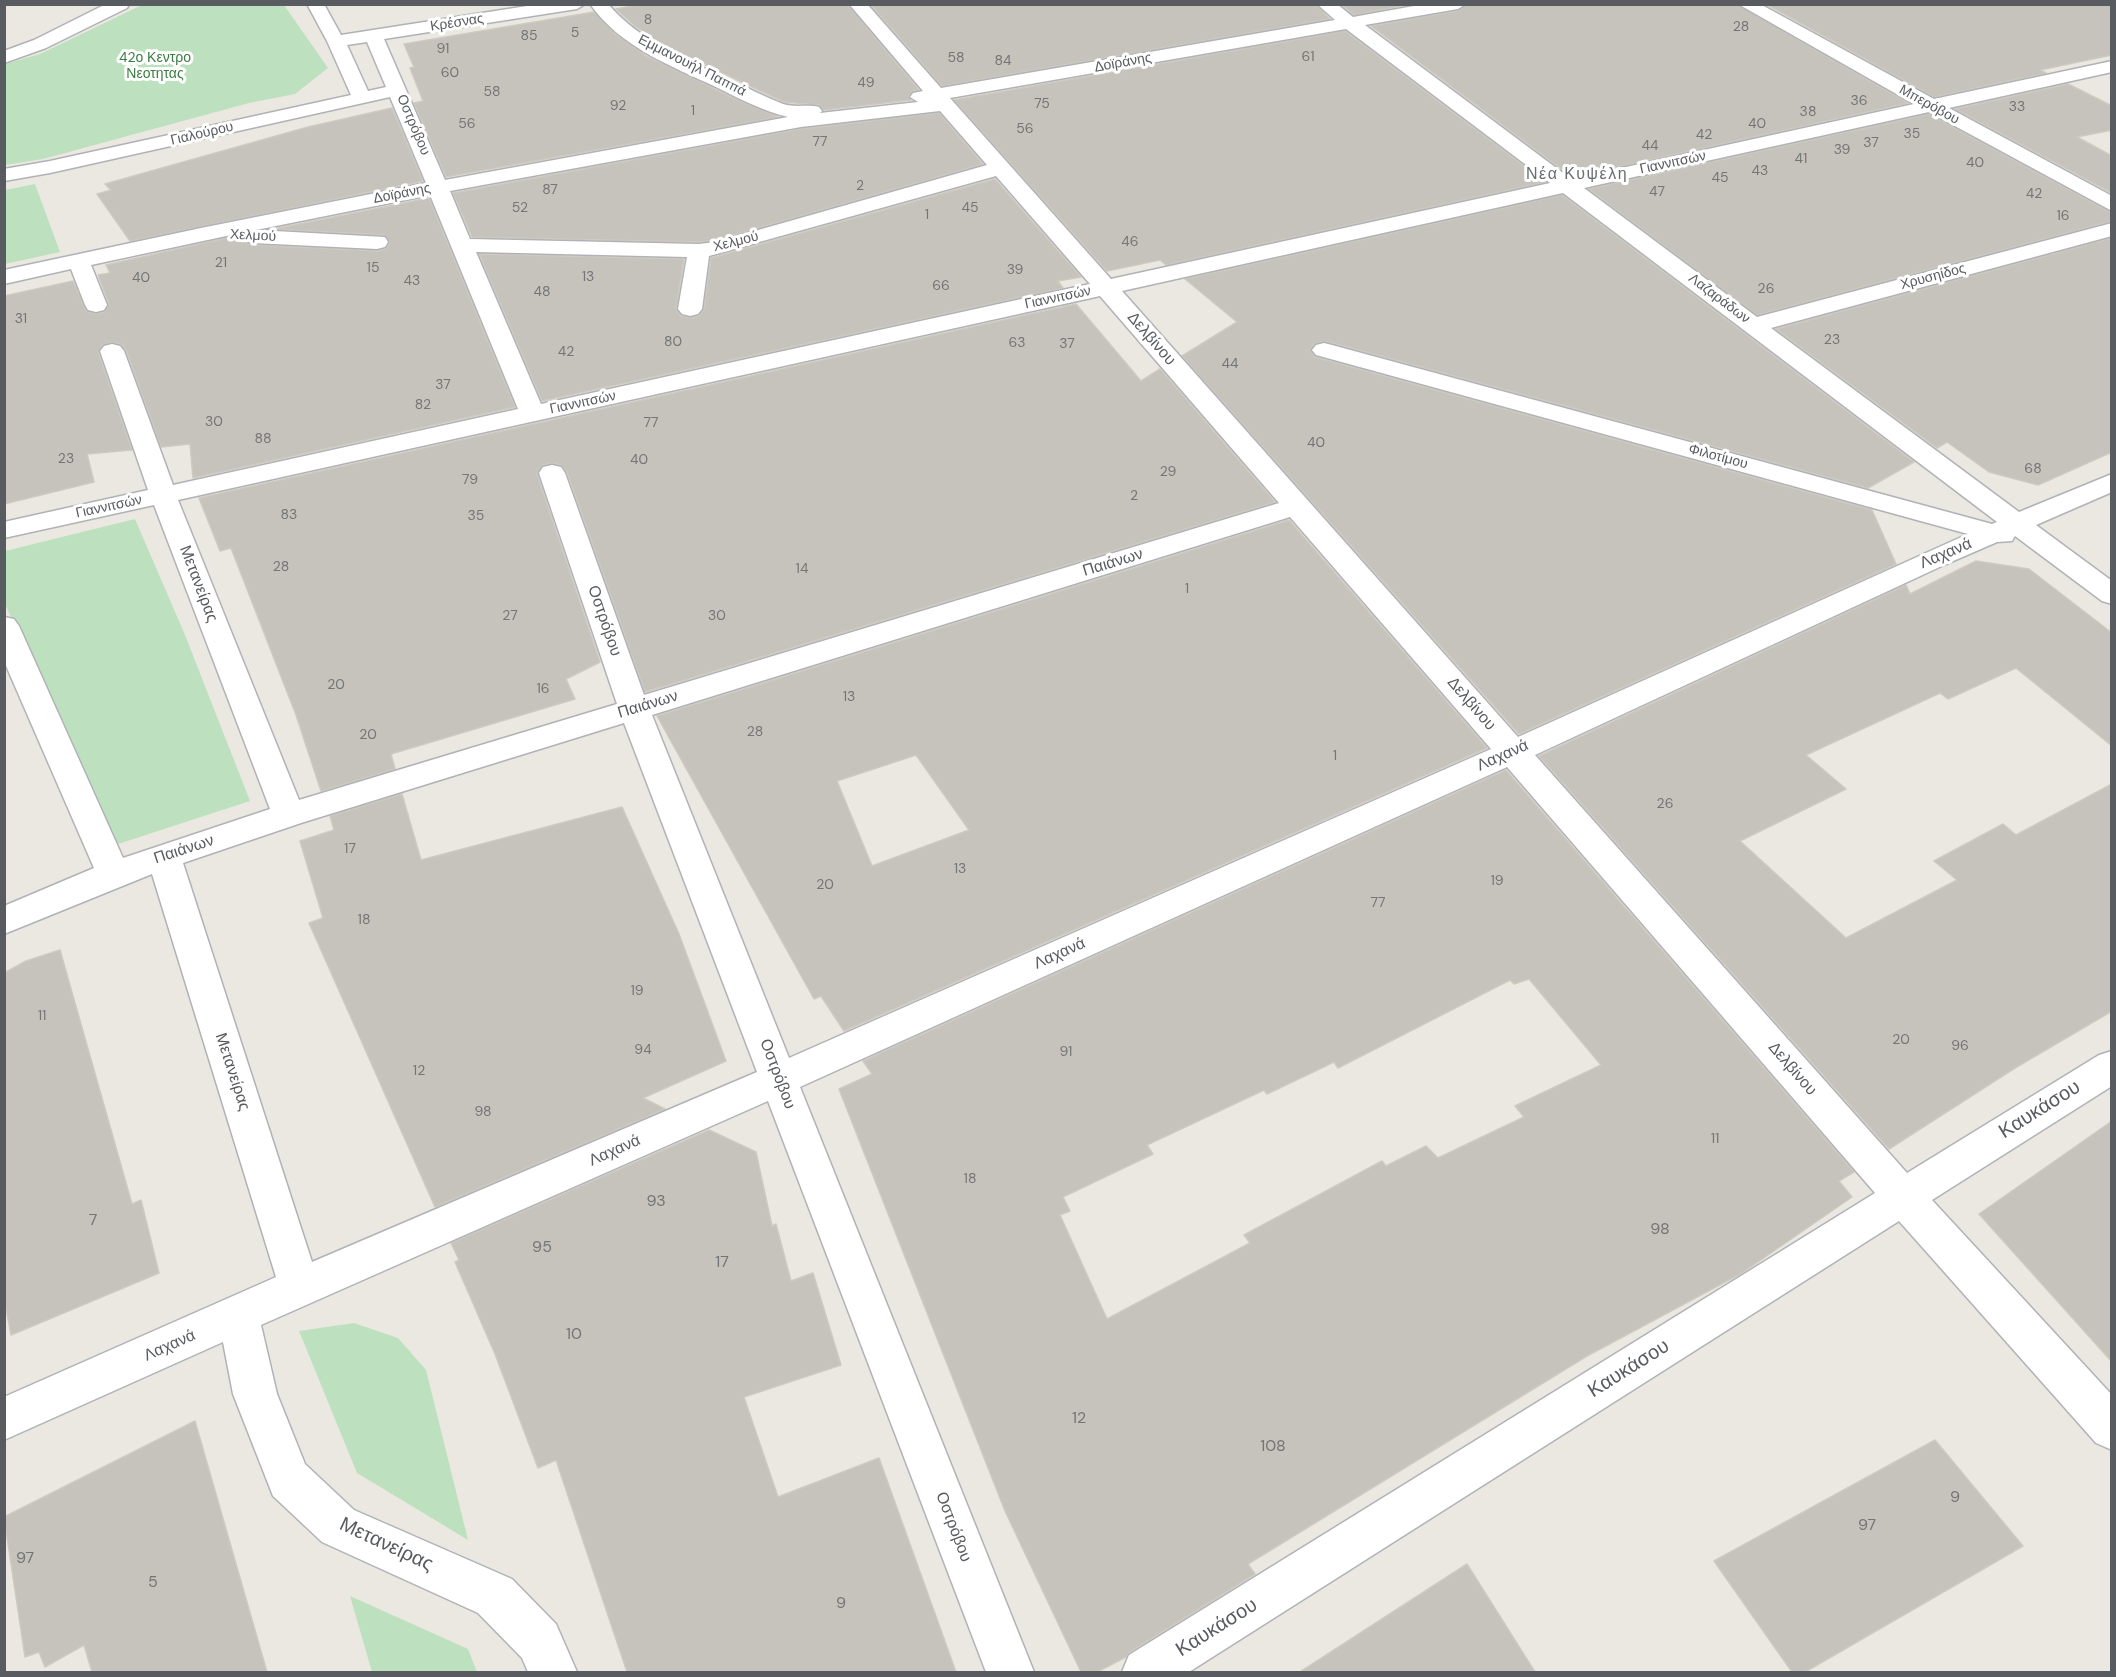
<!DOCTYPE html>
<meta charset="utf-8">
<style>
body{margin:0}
#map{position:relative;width:2116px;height:1677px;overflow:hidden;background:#eae8e0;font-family:"DM Sans",sans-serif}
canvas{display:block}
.frame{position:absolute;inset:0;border:6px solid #585b5f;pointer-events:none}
</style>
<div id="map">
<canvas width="2116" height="1677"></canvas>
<div class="frame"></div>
</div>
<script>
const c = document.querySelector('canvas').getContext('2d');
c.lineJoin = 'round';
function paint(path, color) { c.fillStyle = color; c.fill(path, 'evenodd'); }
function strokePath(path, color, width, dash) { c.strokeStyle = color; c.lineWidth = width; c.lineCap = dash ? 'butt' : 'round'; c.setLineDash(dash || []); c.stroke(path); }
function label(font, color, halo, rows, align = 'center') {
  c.font = font + ' "DM Sans",sans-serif'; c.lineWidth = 6; c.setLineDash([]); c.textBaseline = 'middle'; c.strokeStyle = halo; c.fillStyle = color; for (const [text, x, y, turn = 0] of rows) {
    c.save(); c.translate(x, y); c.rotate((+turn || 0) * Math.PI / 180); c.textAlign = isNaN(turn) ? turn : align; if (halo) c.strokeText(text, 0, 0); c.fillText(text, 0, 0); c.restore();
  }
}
paint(new Path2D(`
 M142 5H284L328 68 295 94 249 103 43 159 5 165V64L40 54Z
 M35 184 60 252 5 264V190Z
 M135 519 185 635 250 801 115 845 5 604V551Z
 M354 1323 398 1338 426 1370 468 1540 357 1473 299 1331Z
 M350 1596 468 1649 477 1672H372Z`), '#bde1bf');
const building = new Path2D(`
 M644 4H847L919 90 913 91 908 96 911 100 824 110 819 105 784 102 663 45 635 26 616 9Z
 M870 4H1315L1330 19 942 86Z
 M1341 4H1410L1354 15Z
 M1468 4H1736L1908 103 1572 177 1371 26 1458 11Z
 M1766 4H2112V55L2040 70 2046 73 1934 97Z
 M594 12 615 34 646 56 742 102 778 117 446 177 414 103 423 101 410 68 414 67 404 44Z
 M1345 31 1545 182 1166 265 1160 260 1107 271 954 100Z
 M2068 84 2112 106V130L2077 137 2112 156V193L1955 109Z
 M392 108 423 181 130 241 97 194 111 190 105 184 308 127Z
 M939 113 983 164 716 240 699 242 472 237 453 193 801 129Z
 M1929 114 2112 213V221L1757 315 1589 189Z
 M995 179 1081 277 1058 281 1063 288 542 401 479 254 684 259 676 309 681 316 691 318 699 316 704 309 711 258Z
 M1562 195 1914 462 1868 488 1333 343 1323 341 1314 344 1310 350 1315 357 1872 510 1896 564 1519 734 1182 356 1237 322 1185 279Z
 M429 198 515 407 193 478 190 444 161 447 126 350 121 344 111 342 102 345 98 352 132 450 87 454 94 482 4 504V296L73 281 86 311 95 314 105 312 109 304 98 275 110 273 106 265 240 235 243 242 253 245 378 251 386 249 390 243 385 235 274 229Z
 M2112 238V452L2038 485 1989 472 1947 442 1937 448 1776 329Z
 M1076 304 1141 381 1160 369 1275 502 645 692 567 472 561 465 552 463 543 465 537 474 600 662 566 679 575 699 391 754 395 769 321 791 296 715 231 548 220 551 199 498Z
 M1289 520 1487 748 844 1031 821 996 814 999 657 716ZM916 755 969 830 872 866 837 781Z
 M1976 561 2029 569 2112 633V746L2016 668 1948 699 1940 693 1806 755 1846 789 1740 841 1846 938 1957 880 1934 861 2003 824 2016 835 2112 784V1011L2015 1068 1889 1149 1539 756 1906 585 1910 594Z
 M1506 770 1854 1172 1839 1181 1852 1197 1742 1273 1587 1356 1248 1564 1255 1574 1128 1653 1126 1657 1097 1672H1081L1005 1511 839 1089 872 1074 863 1061ZM1529 979 1601 1065 1515 1106 1524 1117 1438 1158 1426 1146 1386 1166 1382 1161 1244 1235 1250 1243 1107 1319 1060 1215 1070 1211 1063 1197 1153 1154 1147 1145 1264 1090 1267 1094 1334 1062 1338 1068 1510 980 1514 984Z
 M402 794 421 860 622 807 679 934 726 1061 643 1098 665 1109 435 1207 309 923 323 918 300 841 334 830 330 816Z
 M60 950 132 1204 141 1200 159 1273 11 1335 4 1297V973L26 961Z
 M2112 1121V1362L1979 1214Z
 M709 1130 756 1152 772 1226 776 1224 791 1281 813 1273 841 1365 744 1397 778 1497 879 1458 956 1672H627L556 1460 538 1468 495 1354 455 1262 459 1260 451 1243Z
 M195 1421 267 1672H92L84 1645 45 1667 39 1652 25 1657 4 1517Z
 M1935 1440 2023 1546 1805 1672H1792L1714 1561Z
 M1467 1564 1535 1672H1300Z`);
paint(building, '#c6c2bc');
strokePath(building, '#cecabf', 1.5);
const minor = new Path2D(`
 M106 4H129L127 8 46 48 4 63V51L34 40Z
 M307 4H324L341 35 540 4H585L577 9 384 39 445 180 788 117C763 111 740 99 716 87 671 66 620 47 590 4H608C639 40 682 58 724 77 744 86 763 96 783 104 796 108 807 104 819 107L822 111 820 113 918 102 910 97 913 93 923 91 849 4H867L941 88 1335 20 1317 4H1337L1353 17 1425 4H1466L1458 9 1365 25 1571 179 1914 104 1738 4H1760L1934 99 2112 61V72L1949 108 2112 196V211L1929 112 1584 188 1757 317 2112 223V236L1771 328 2019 512 2112 474V492L2036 525 2112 581V604L2102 601 2015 536 2012 541 1997 542 1944 565 1535 755 1907 1173 2099 1055 2112 1051V1086L1932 1200 2112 1395V1450L2096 1443 1899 1221 1189 1672H1122L1129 1655 1875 1193 1507 767 800 1087 1034 1672H986L768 1101 261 1325 277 1394 305 1464 354 1510 512 1579 556 1624 577 1672H528L522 1658 478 1613 322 1542 273 1496 233 1394 223 1342 4 1440V1397L276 1277 152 874 4 934V906L94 868 4 661V617L14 619 19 626 123 858 270 809 154 505 4 538V522L148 490 100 351 104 346 112 344 120 346 124 351 173 485 518 409 430 195 256 230 385 237 388 242 385 247 377 249 253 243 245 241 242 236 245 232 91 265 107 305 104 310 96 312 88 310 85 305 71 269 4 284V270L201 228 426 183 390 97 50 173 4 181V169L50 161 351 95 327 41ZM1346 29 1550 183 1111 279 950 98ZM367 42 386 87 368 91 347 45ZM940 111 987 165 716 242 699 244 470 239 450 191 801 127ZM996 176 1090 284 541 404 476 252 687 257 678 309 682 314 690 316 698 314 702 309 709 256ZM1563 193 1997 522 1992 524 1332 345 1324 343 1316 345 1312 350 1316 355 1968 534 1518 737 1122 291ZM1100 296 1279 503 644 695 565 473 561 467 552 465 543 467 539 473 617 704 299 800 178 500ZM1290 517 1491 749 789 1058 652 715ZM624 723 757 1072 312 1262 183 863 301 823Z`);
strokePath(minor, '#b0b2b7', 3);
paint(minor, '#fff');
label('14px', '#747576', null, [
 ["8",648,20],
 ["28",1741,27],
 ["5",575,33],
 ["85",529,36],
 ["91",443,49],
 ["61",1308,57],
 ["58",956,58],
 ["84",1003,61],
 ["60",450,73],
 ["49",866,83],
 ["58",492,92],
 ["36",1859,101],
 ["75",1042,104],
 ["92",618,106],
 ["33",2017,107],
 ["1",693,111],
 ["38",1808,112],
 ["56",467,124],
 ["40",1757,124],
 ["56",1025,129],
 ["35",1912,134],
 ["42",1704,135],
 ["77",820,142],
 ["37",1871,143],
 ["44",1650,146],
 ["39",1842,150],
 ["41",1801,159],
 ["40",1975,163],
 ["43",1760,171],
 ["45",1720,178],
 ["2",860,186],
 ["87",550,190],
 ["47",1657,192],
 ["42",2034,194],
 ["52",520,208],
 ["45",970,208],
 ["1",927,215],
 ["16",2063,216],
 ["46",1130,242],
 ["21",221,263],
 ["15",373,268],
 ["39",1015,270],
 ["13",588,277],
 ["40",141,278],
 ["43",412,281],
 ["66",941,286],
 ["26",1766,289],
 ["48",542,292],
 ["31",21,319],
 ["23",1832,340],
 ["80",673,342],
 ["63",1017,343],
 ["37",1067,344],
 ["42",566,352],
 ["44",1230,364],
 ["37",443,385],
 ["82",423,405],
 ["30",214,422],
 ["77",651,423],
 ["88",263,439],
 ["40",1316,443],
 ["23",66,459],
 ["40",639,460],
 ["68",2033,469],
 ["29",1168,472],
 ["79",470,480],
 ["2",1134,496],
 ["83",289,515],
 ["35",476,516],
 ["28",281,567],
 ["14",802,569],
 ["1",1187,589],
 ["27",510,616],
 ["30",717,616],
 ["20",336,685],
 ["16",543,689],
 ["13",849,697],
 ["28",755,732],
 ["20",368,735],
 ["1",1335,756],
 ["26",1665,804],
 ["17",350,849],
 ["13",960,869],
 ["19",1497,881],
 ["20",825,885],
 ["77",1378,903],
 ["18",364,920],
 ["19",637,991],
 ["11",42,1016],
 ["20",1901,1040],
 ["96",1960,1046],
 ["94",643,1050],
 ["91",1066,1052],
 ["12",419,1071],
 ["98",483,1112],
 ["11",1715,1139],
 ["18",970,1179]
]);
label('14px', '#585b5f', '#fff', [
 ["Κρέσνας",457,23,-9],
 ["Δοϊράνης",1123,63,-10],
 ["Εμμανουήλ Παππά",692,66,27],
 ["Μπερόβου",1929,105,29],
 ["Οστρόβου",413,125,67],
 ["Γιαλούρου",202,134,-13],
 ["Γιαννιτσών",1673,163,-12],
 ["Δοϊράνης",402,194,-11],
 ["Χελμού",253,236,3],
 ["Χελμού",736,242,-14],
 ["Χρυσηίδος",1933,277,-15],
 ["Γιαννιτσών",1058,298,-12],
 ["Λαζαράδων",1719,299,37],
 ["Γιαννιτσών",583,403,-12],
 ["Φιλοτίμου",1718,457,15],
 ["Γιαννιτσών",109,507,-12]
]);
label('14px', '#3a7d40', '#fff', [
 ["42ο Κεντρο",155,58],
 ["Νεοτητας",155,74]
]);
c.letterSpacing = '1.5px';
label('16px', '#696d71', '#fff', [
 ["Νέα Κυψέλη",1577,175]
]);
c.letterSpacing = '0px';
label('16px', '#585b5f', '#fff', [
 ["Δελβίνου",1151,339,49],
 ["Λαχανά",1946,554,-23],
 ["Παιάνων",1113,563,-17],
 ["Μετανείρας",198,584,69],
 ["Οστρόβου",604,621,71],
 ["Δελβίνου",1471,704,49],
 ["Παιάνων",648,705,-17],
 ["Λαχανά",1503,756,-24],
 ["Παιάνων",184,850,-18],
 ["Λαχανά",1060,954,-24],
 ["Δελβίνου",1792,1069,49],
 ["Μετανείρας",232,1072,72],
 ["Οστρόβου",777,1074,69],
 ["Λαχανά",615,1151,-24],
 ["Λαχανά",170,1346,-24],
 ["Οστρόβου",953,1527,69]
]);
label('16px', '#747576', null, [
 ["93",656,1202],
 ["7",93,1221],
 ["98",1660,1230],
 ["95",542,1248],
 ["17",722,1263],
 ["10",574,1335],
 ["12",1079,1419],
 ["108",1273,1447],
 ["9",1955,1498],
 ["97",1867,1526],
 ["97",25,1559],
 ["5",153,1583],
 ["9",841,1604]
]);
label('20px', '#585b5f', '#fff', [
 ["Καυκάσου",2040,1110,-32],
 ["Καυκάσου",1629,1369,-32],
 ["Μετανείρας",386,1545,25],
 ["Καυκάσου",1217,1628,-32]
]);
</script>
